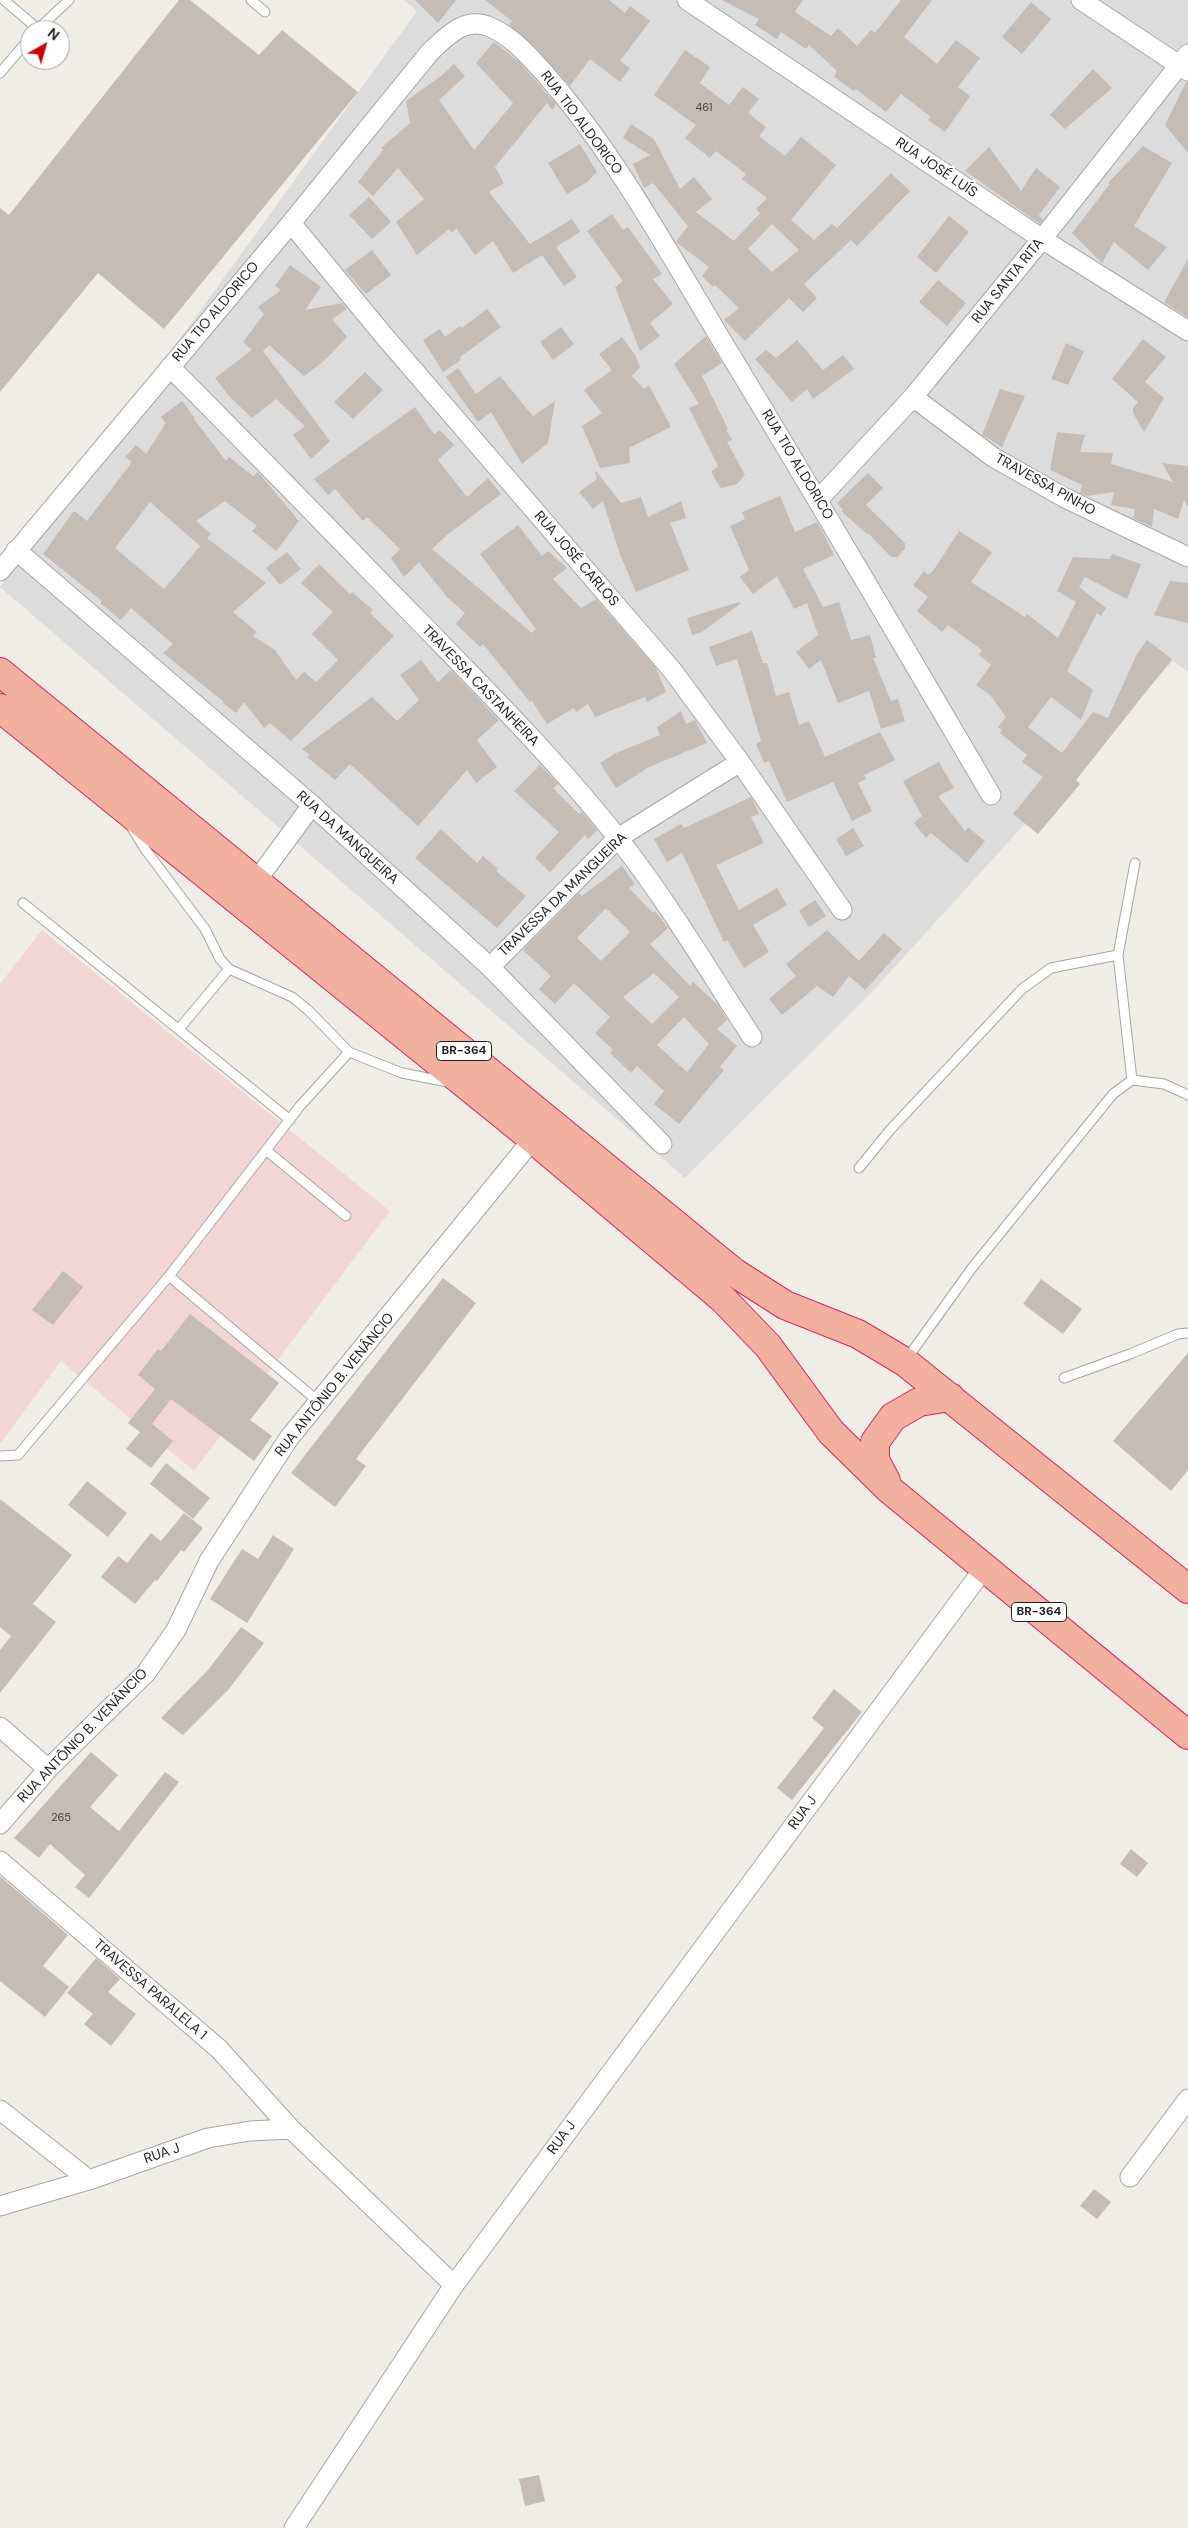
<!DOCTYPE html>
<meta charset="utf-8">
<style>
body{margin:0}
#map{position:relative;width:1188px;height:2528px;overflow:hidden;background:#f0ede6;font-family:"DM Sans",sans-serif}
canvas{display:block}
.north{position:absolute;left:20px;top:20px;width:50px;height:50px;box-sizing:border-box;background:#fff;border:1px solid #a5a5a5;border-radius:50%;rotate:38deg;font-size:14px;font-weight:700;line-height:20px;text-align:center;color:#1f1f1f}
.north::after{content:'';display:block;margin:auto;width:18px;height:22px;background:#cf0002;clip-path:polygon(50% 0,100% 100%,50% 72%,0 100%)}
</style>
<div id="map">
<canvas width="1188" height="2528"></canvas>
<div class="north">N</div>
</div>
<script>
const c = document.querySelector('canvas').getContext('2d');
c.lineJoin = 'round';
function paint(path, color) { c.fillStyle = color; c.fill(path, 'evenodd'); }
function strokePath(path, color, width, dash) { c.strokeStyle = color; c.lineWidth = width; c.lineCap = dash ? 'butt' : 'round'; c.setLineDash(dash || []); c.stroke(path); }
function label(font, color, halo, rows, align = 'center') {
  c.font = font + ' "DM Sans",sans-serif'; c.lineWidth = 4; c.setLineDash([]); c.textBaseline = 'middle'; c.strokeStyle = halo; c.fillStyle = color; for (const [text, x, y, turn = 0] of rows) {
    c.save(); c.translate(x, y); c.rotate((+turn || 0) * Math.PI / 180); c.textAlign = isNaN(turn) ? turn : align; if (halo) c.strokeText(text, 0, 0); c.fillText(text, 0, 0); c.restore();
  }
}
paint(new Path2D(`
 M404 0H1188V672L1173 661 872 992 685 1178 0 587 417 11Z`), '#dddcdc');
paint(new Path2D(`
 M42 930 390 1211 194 1471 61 1361 0 1444V984Z`), '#f1d6d5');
paint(new Path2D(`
 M179 0H190L259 55 282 30 358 92 164 329 98 273 0 392V208L9 215Z
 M415 0H456L438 23Z
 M485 0H609L625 13 630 6 650 21 620 61 630 68 620 82 590 59 570 86 535 47 509 25 512 21Z
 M722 0H803L795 12 831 36 838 28 857 46 871 30 875 33 901 0H932L904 37 937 64 956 40 980 58 958 87 970 96 945 132 928 120 930 116 901 94 886 112 856 89 854 91 834 77 837 71 809 45 806 49 781 32 777 39 755 25 759 19Z
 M1031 2 1051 19 1022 54 1002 37Z
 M494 42 519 62 556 104 552 110 547 103 495 167 504 183 489 192 530 244 572 219 580 232 556 247 577 277 564 286 542 255 513 273 493 241 475 255 456 228 452 233 449 229 417 255 396 222 424 199 398 168 373 196 358 182 383 150 381 148 410 123 406 101 441 76 454 64 465 76 439 100 474 150 513 103 476 63Z
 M685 50 710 67 700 83 729 105 743 87 759 99 748 113 766 127 759 136 785 156 801 137 836 165 791 220 814 240 832 224 837 228 891 173 910 191 857 246 851 240 804 284 817 298 803 312 789 298 745 341 724 320 739 308 715 285 713 287 702 276 709 267 676 242 688 226 653 183 644 188 633 164 650 155 623 138 631 124 654 139 680 189 694 177 712 199 696 212 734 241 760 213 756 209 767 198 742 179 746 174 716 151 710 158 685 138 696 125 654 95ZM772 224 799 250 772 272 748 249Z
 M1093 69 1112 88 1065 129 1050 115Z
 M1186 82H1188V153L1165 125Z
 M580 144 597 172 587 182 567 194 548 163Z
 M1143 146 1172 163 1134 226 1167 247 1148 270 1114 242 1102 263 1072 233 1110 184 1108 183Z
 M989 147 1021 191 1036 168 1060 187 1039 215 1043 220 1040 224 965 171Z
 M369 197 391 222 372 239 349 215Z
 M612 214 623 230 628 227 662 274 653 279 673 304 650 323 660 336 640 351 615 287 623 281 587 231Z
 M949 216 969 232 936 273 917 257Z
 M372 250 391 275 366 294 345 270Z
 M1188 259V318L1164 302Z
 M290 265 321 287 305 310 342 303 347 309 332 319 347 337 324 361 304 376 269 345 263 351 330 441 311 459 293 435 305 426 276 399 252 418 229 396 215 378 252 350 243 342 264 314 258 307 281 290 275 286Z
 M938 280 966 303 947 326 919 302Z
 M487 309 501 327 460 357 461 360 443 372 423 340 440 329 445 337 460 326 462 328Z
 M561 327 574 344 553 360 540 342Z
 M706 336 722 363 702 376 728 429 726 430 732 440 727 442 745 475 737 484 721 488 711 472 718 466 689 408 699 404 674 364Z
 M622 337 635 355 640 367 632 376 644 389 649 385 671 427 629 448 630 463 600 468 582 426 602 413 584 390 612 370 599 354Z
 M1143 339 1166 357 1145 382 1164 398 1144 432 1133 413V408L1138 402 1112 379Z
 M797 340 823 370 843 355 854 369 813 399 807 389 792 402 755 359 766 350 776 358Z
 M1066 343 1084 351 1068 385 1051 379Z
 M458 368 476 394 500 376 533 416 555 401 548 443 522 464 491 412 478 422 446 377Z
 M365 372 383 390 353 419 334 402Z
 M1000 389 1025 396 1002 447 982 435Z
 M182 401 195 418 194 419 226 461 229 457 253 476 258 472 299 521 276 551 252 531 257 526 225 501 196 521 211 534 207 538 266 583 233 612 257 632 253 636 275 650 296 680 304 672 316 682 338 660 312 634 333 612 301 583 319 564 350 594 352 592 373 610 370 613 394 636 291 741 270 723 264 728 244 702 236 713 223 703 224 702 163 653 173 644 131 608 121 620 100 603 102 601 43 554 74 511 87 521 132 462 125 457 136 445 146 454 166 423 161 417ZM150 502 200 546 207 538 164 589 115 548Z
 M415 407 434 434 440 430 454 445 438 460 467 497 488 478 501 494 447 535 432 549 532 633 536 629 480 554 518 525 542 556 548 551 567 568 553 579 581 608 596 599 656 668 666 692 647 702 645 697 595 717 588 704 576 712 574 708 547 724 532 701 530 702 483 644 480 647 456 624 465 613 447 597 419 562 404 577 391 558 400 549 367 517 363 521 335 489 328 495 314 479Z
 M1057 432 1085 435 1080 452 1113 453 1111 464 1173 482 1162 463 1188 466V507L1184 500 1178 519 1154 509 1152 527 1133 518 1135 509 1111 505 1114 492 1087 496 1080 493 1082 485 1050 470Z
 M596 471 621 503 641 497 648 517 681 501 686 518 670 523 689 570 636 592 619 552 603 501 593 509 579 492 597 479 595 472Z
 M868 473 883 488 866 505 905 543V549L897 557H891L868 533 867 534 841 511 843 510 837 503Z
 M780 496 795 532 817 522 823 532 834 555 803 569 823 607 839 602 851 640 870 635 876 658H873L891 701 898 699 905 721 881 729 869 691 838 703 821 660 809 669 796 652 818 635 807 603 794 609 777 576 753 594 740 577 749 570 730 526 745 519 742 512Z
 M959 531 992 552 971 582 1025 617 1027 614 1058 638 1076 602 1057 591 1073 557 1110 559 1112 554 1141 564 1127 599 1085 577 1079 587 1106 608 1101 616 1097 613 1067 671 1093 690 1081 720 1051 697 1028 727 1062 753 1093 712 1108 718 1137 654 1147 640 1172 659 1076 780 1080 784 1038 834 1013 814 1043 777 1022 762 1027 755 1000 733 1002 730 998 727 1006 717 990 695 976 685 991 665 979 655 982 650 948 625 942 632 917 611 928 597 913 585 924 571 928 575 933 571Z
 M287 552 301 569 280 585 266 568Z
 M1170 581 1188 583V623L1154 615Z
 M739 602 740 604 702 632 692 635 687 618Z
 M752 631 763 663H767L776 696 789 692 799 725 809 721 825 757 880 732 895 760 864 775 866 779 858 783 872 811 852 821 833 782 787 802 769 761 764 763 756 744 761 741 737 659 716 666 709 647Z
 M421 660 438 682 451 670 499 720 477 740 497 767 476 783 467 770 418 826 350 764 335 780 307 757 310 755 302 749 372 697 397 721 419 700 400 675Z
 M681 711 686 724 695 720 707 743 649 767 616 788 600 763 616 753 660 735 657 727Z
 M939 762 954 788 938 796 965 831 968 827 985 841 967 863 931 833 926 838 914 823 922 816 903 781Z
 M540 765 558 784 553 788 579 814 582 812 597 830 588 839 585 835 550 872 535 858 559 832 514 791Z
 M751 797 759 814 751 817 764 843 716 865 739 910 777 888 787 905 753 925 769 952 744 968 727 940 724 942 682 853 667 862 654 839 681 824 684 828Z
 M853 828 864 846 846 856 836 839Z
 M441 829 477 863 483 856 498 869 496 871 526 896 497 928 415 858Z
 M622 866 635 884 629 888 653 913 655 911 668 928 650 944 690 986 693 982 719 1006 727 1020 717 1029 737 1046 720 1067 724 1070 679 1124 654 1104 664 1091 637 1066 631 1073 610 1053 613 1050 595 1033 610 1017 574 983 555 1004 539 989 551 976 523 950 579 893 582 896ZM606 908 630 932 601 961 577 938ZM654 973 679 997 652 1024 623 997ZM684 1017 709 1044 687 1072 657 1045Z
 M815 900 826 916 809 927 799 911Z
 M827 930 859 961 884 933 902 949 865 990 849 976 833 997 817 986 782 1015 769 999 796 976 786 964Z
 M63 1271 83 1287 53 1325 32 1310Z
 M443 1278 476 1303 356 1459 366 1466 335 1507 291 1473Z
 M1041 1279 1082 1309 1063 1334 1023 1304Z
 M190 1314 279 1383 250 1420 272 1436 254 1461 171 1399 152 1424 173 1441 151 1468 126 1449 140 1432 128 1423 155 1389 138 1375 158 1349 161 1351Z
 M1188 1353V1470L1171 1491 1113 1441Z
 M166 1463 210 1498 193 1519 150 1484Z
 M87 1481 127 1513 108 1537 68 1505Z
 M0 1499 72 1555 33 1604 56 1622 0 1693V1650L11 1636 0 1627Z
 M184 1513 203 1528 184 1552 181 1550 157 1581 155 1580 135 1604 101 1577 118 1556 127 1563 151 1533 161 1541Z
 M273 1535 294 1549 247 1623 210 1599 242 1549 258 1559Z
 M241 1627 264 1643 229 1689 183 1735 161 1718 208 1670Z
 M834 1689 862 1712 792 1800 777 1788 824 1728 812 1718Z
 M91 1752 118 1775 90 1807 119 1831 165 1772 179 1782 89 1898 75 1887 85 1875 50 1844 39 1858 14 1838Z
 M1131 1849 1148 1863 1137 1877 1120 1864Z
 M0 1876 68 1935 43 1966 69 1987 45 2017 0 1981Z
 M96 1958 120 1979 108 1992 136 2014 111 2046 84 2024 93 2014 67 1993Z
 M1094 2189 1111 2202 1097 2219 1080 2206Z
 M539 2475 545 2501 525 2506 519 2479Z`), '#c5bcb5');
const service = new Path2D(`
 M4 0 38 29
 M251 0 265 12
 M37 30 69 0
 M0 73 30 38
 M132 828 145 849 205 929 220 959 229 969 292 997 308 1010 349 1052 402 1073 448 1082
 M23 903 290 1120
 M179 1029 229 969
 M1132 1080 1118 955 1135 863
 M267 1151 346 1216
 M859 1168 890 1130 1022 989 1051 968 1118 955
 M169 1276 319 1402
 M906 1360 972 1268 1113 1094 1132 1080 1164 1084 1188 1095
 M1064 1378 1130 1354 1178 1334 1188 1333
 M0 1456 18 1455 169 1276 300 1106 349 1052`);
const minor = new Path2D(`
 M687 0 1042 239 1188 331
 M1081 0 1188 71
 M291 223 385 337 672 670 740 762 842 910
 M170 367C253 450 335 535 417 619 486 690 556 760 617 837 667 900 708 970 752 1037
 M913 397 993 457 1065 498 1188 557
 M818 500 913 397 1042 239 1188 54
 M16 550 312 805 490 967 662 1144
 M0 571 291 223 430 52C447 36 465 16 490 27 513 37 530 57 546 75 616 155 667 250 722 341 813 491 902 643 991 795
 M257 880 312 805
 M490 967 618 838 740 762
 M0 1727 48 1769
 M0 1824 48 1769 146 1673 176 1630 209 1561 289 1438 533 1139
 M0 1861 219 2049 291 2129 454 2285 985 1567
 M0 2110 89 2180
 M1130 2177 1188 2099
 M0 2206 89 2180 208 2138 250 2131 291 2129
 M294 2528 454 2285`);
const trunk = new Path2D(`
 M0 672 735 1273 785 1305 858 1334 905 1362 1188 1589
 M0 708 533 1139 723 1299 768 1346 831 1432 890 1490 1188 1735
 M886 1481 875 1460V1442L893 1417 919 1402 950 1397`);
strokePath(service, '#a6a6a6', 11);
strokePath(minor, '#a6a6a6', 21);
strokePath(trunk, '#dc2565', 30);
strokePath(service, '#fff', 9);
strokePath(minor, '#fff', 19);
strokePath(trunk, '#f2b09e', 28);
label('11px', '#484644', null, [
 ["461",704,108],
 ["265",61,1818]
]);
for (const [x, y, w] of [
 [464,1051,55],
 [1039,1612,55]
]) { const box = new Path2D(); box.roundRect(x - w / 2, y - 9.5, w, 19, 4); c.fillStyle = '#fff'; c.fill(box); strokePath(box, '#1f1f1f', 1); }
label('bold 12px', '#1f1f1f', null, [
 ["BR-364",464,1051],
 ["BR-364",1039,1612]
]);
label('14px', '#1f1f1f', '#fff', [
 ["RUA TIO ALDORICO",581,123,53],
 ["RUA JOSÉ LUÍS",936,168,34],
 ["RUA SANTA RITA",1008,281,-51],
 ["RUA TIO ALDORICO",216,312,-50],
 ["RUA TIO ALDORICO",797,465,59],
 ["TRAVESSA PINHO",1045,485,29],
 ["RUA JOSÉ CARLOS",576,559,49],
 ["TRAVESSA CASTANHEIRA",480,686,46],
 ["RUA DA MANGUEIRA",347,838,42],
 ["TRAVESSA DA MANGUEIRA",563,895,-44],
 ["RUA ANTÔNIO B. VENÂNCIO",335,1385,-51],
 ["RUA ANTÔNIO B. VENÂNCIO",83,1736,-46],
 ["RUA J",803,1813,-54],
 ["TRAVESSA PARALELA 1",150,1990,41],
 ["RUA J",562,2138,-54],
 ["RUA J",162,2154,-19]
]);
</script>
